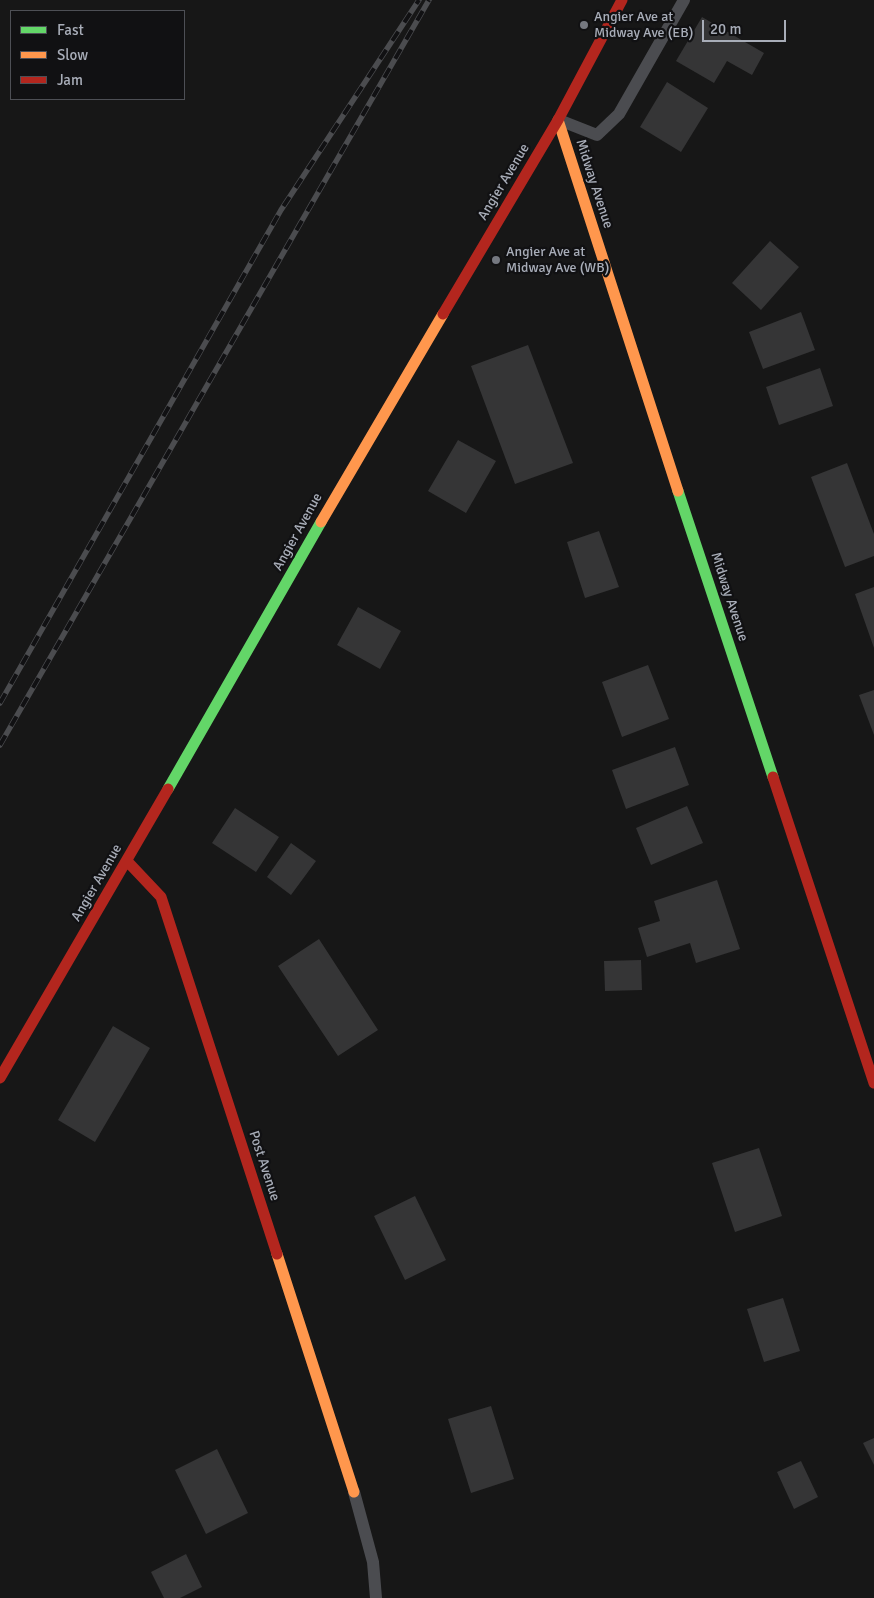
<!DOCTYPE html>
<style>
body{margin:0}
#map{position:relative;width:874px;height:1598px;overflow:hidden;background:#171717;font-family:Signika,sans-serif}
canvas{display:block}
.legend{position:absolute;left:10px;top:10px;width:175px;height:90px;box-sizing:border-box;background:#111113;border:1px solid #4d4f55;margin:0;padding:6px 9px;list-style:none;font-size:15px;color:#a8adb8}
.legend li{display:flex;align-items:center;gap:10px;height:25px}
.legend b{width:25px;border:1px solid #4d4f55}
.scale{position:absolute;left:702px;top:20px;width:84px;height:22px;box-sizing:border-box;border:2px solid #a8adb8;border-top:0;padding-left:6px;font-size:15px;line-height:18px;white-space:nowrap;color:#a8adb8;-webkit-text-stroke:4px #111113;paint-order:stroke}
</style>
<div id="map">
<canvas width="874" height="1598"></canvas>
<ul class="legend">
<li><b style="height:6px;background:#63d668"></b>Fast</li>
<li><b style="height:6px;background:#ff974d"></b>Slow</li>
<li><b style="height:6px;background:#b3261e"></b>Jam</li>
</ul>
<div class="scale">20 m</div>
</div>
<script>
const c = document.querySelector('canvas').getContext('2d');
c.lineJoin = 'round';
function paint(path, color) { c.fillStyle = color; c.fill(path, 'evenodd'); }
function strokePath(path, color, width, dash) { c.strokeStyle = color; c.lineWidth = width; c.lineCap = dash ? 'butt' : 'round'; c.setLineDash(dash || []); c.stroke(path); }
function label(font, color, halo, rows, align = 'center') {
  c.font = font + ' Signika,sans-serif'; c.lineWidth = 4.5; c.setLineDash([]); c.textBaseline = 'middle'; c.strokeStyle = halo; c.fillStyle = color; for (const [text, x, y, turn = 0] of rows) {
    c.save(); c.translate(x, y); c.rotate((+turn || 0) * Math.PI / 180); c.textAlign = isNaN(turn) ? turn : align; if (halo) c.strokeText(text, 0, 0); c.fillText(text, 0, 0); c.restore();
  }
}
paint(new Path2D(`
 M702 17 764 53 752 75 727 61 714 83 676 61Z
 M667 82 708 108 681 152 640 127Z
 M770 241 799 267 761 310 732 283Z
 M801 312 815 350 763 369 749 332Z
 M528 345 573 463 515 484 471 366Z
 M820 368 833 406 779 425 766 387Z
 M458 440 496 461 466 513 428 491Z
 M847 463 874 534V556L845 567 811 477Z
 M599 531 619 587 585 598 567 542Z
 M874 587V648L855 594Z
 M358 607 401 631 380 669 337 645Z
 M648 665 669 719 622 737 602 682Z
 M874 690V735L859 695Z
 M675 747 689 785 626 809 612 770Z
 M687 806 703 843 651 865 636 828Z
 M235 808 279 837 256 872 212 843Z
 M291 843 316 861 291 895 267 877Z
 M717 880 740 949 696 963 690 943 647 957 638 928 660 921 654 901Z
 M319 939 378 1030 338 1056 278 966Z
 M641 960 642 990 605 991 604 961Z
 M113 1026 150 1048 95 1142 58 1120Z
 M759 1148 782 1216 735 1232 712 1163Z
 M415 1196 446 1260 405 1280 374 1216Z
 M783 1298 800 1351 764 1362 747 1309Z
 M491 1406 514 1479 471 1493 448 1419Z
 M874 1438V1465L863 1443Z
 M217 1449 248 1513 206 1534 175 1470Z
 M801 1461 818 1497 794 1509 777 1472Z
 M186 1554 202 1587 180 1598H164L151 1572Z`), '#353536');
strokePath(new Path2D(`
 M559 120 597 135 619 114 684 0
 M354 1492 373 1562 376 1598`), '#4b4c50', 12);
strokePath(new Path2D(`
 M678 491 773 777
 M168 789 321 522`), '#63d668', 11);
strokePath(new Path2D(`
 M558 120 678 491
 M321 522 443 314
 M277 1254 354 1492`), '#ff974d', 11);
strokePath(new Path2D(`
 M443 314 558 120 622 0
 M773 777 874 1083
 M127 861 161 897 277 1254
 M0 1078 168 789`), '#b3261e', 11);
const rail = new Path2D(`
 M0 703 281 210 419 0
 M0 745 429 0`);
strokePath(rail, '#4b4c4f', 5.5);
strokePath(rail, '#111113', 4, [11]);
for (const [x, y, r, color] of [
 [584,25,5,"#757880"],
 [496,260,5,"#757880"]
]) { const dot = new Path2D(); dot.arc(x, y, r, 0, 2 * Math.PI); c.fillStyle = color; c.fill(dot); strokePath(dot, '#111113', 2); }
label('14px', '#a8adb8', '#111113', [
 ["Angier Ave at",594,17],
 ["Midway Ave (EB)",594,33],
 ["Angier Ave at",506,252],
 ["Midway Ave (WB)",506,268]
], 'left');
label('14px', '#a8adb8', '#111113', [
 ["Angier Avenue",504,182,-59],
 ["Midway Avenue",594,184,72],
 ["Angier Avenue",298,532,-61],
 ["Midway Avenue",729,597,72],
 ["Angier Avenue",97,883,-60],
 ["Post Avenue",264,1166,72]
]);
</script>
